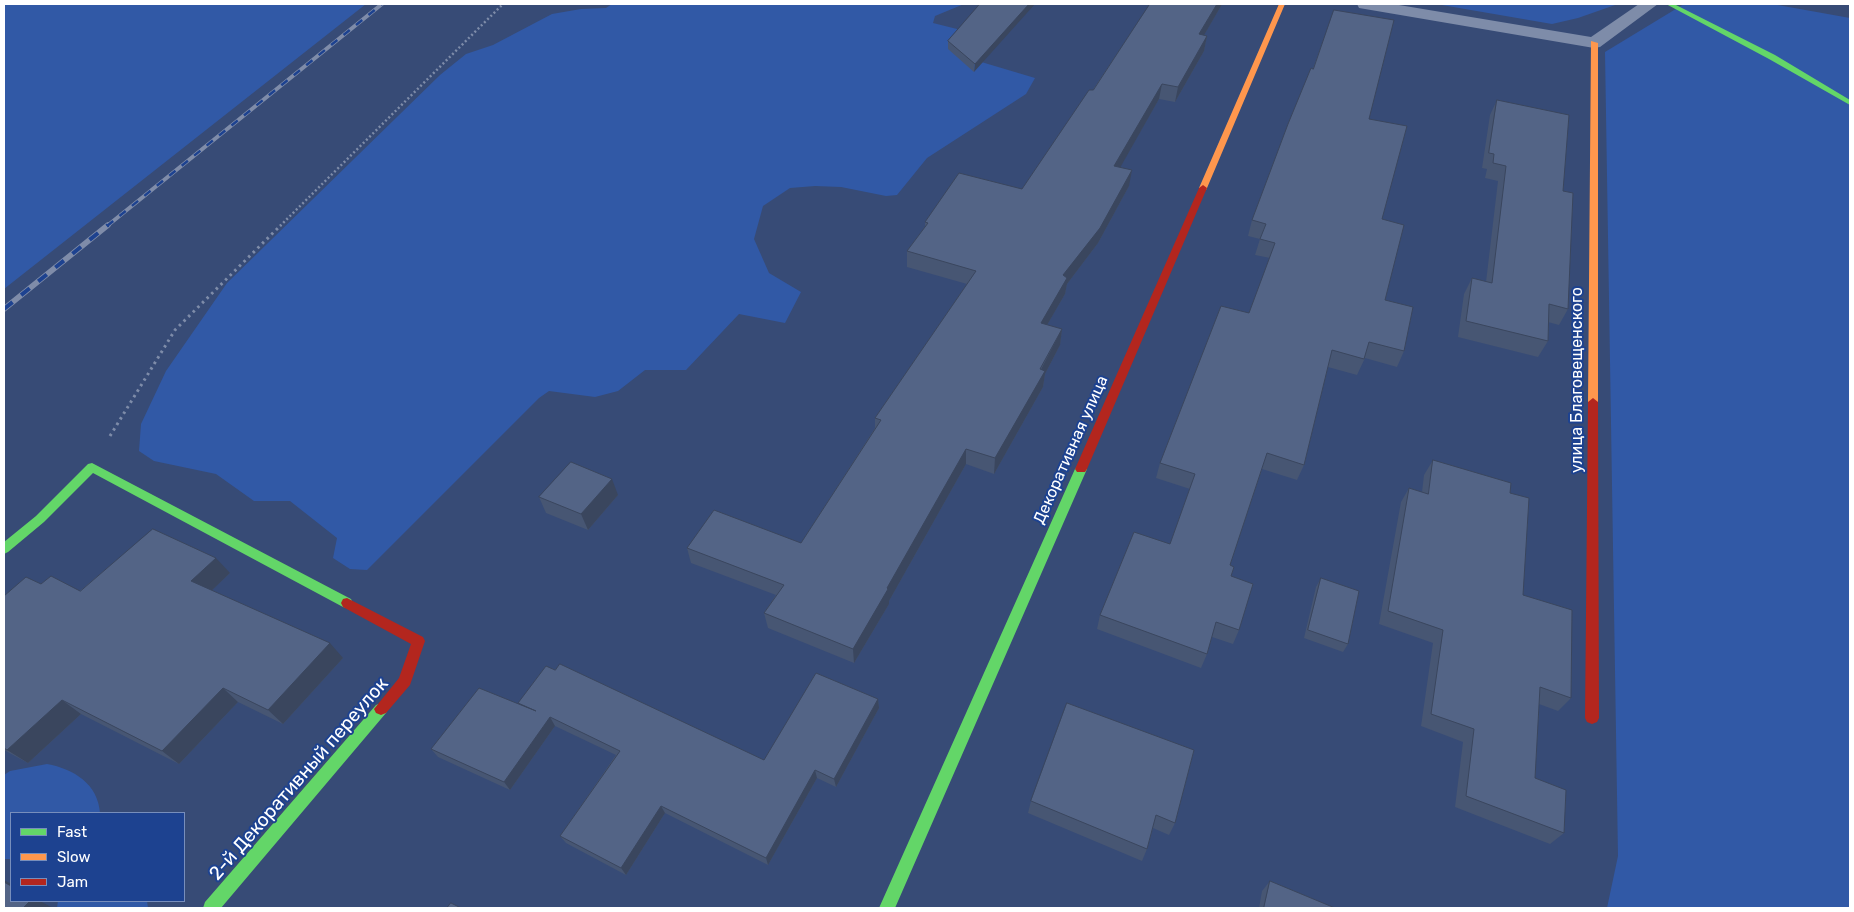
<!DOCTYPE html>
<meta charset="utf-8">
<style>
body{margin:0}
#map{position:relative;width:1854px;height:912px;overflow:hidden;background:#374b76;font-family:Rubik,sans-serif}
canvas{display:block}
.frame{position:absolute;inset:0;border:5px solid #fff;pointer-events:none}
.legend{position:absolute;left:10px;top:812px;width:175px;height:90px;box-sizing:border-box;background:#1d4290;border:1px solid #778ebc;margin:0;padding:6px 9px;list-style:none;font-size:15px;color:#fff}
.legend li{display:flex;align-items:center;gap:10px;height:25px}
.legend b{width:25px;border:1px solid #778ebc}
</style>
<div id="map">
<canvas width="1854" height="912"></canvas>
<div class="frame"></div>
<ul class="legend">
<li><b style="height:6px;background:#63d668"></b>Fast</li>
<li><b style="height:6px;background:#ff974d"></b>Slow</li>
<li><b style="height:6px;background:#b3261e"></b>Jam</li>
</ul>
</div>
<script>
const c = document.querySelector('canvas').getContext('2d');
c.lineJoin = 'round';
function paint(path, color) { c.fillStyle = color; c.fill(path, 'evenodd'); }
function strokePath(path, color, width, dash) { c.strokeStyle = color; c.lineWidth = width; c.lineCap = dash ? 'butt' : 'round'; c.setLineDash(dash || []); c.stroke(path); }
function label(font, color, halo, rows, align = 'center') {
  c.font = font + ' Rubik,sans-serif'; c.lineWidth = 4; c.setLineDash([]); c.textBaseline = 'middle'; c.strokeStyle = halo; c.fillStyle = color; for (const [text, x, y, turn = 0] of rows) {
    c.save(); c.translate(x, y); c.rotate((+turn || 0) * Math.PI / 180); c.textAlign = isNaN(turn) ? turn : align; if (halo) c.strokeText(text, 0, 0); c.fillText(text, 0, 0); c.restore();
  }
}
paint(new Path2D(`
 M4 4H366L4 289Z
 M612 4H964L935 16 933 23 969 32 978 61 1035 78 1026 94 927 158 897 195 886 196 841 187 815 186 790 188 763 206 754 239 769 273 801 292 785 323 739 314 686 370H645L618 391 595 397 549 391 539 398 367 570 350 569 333 558 337 538 290 501H254L216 474 154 461 139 451 141 424 166 371 227 283 440 75 466 54 493 45 552 14 581 9 606 8Z
 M1436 4H1618L1578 18 1552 24Z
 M1684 4H1772L1850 18V908H1607L1618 856 1605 52Z
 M47 764C74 769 98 784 100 813H11V859H4V775L10 771Z
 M58 901H147L148 908H57Z`), '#3159a6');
strokePath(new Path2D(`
 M280 226 503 4`), '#7e8ca9', 2.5, [2, 2.5]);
strokePath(new Path2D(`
 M110 436 175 330 281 225`), '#7e8ca9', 3, [2.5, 4]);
paint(new Path2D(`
 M1357 4H1393L1591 37 1639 4H1658L1600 47 1594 48 1365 9 1359 8Z`), '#7e8ca9');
paint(new Path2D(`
 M1666 4H1674L1775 55 1850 100V105L1769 59Z
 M92 463 351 599 353 603 351 607 347 608 343 607 93 473 44 522 8 552 4 554V542L36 516 88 464Z
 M1081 465 1085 466 1087 469 895 908H879L1075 469 1077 466Z
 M381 703 386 705 388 709 386 713 221 908H203L205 902 376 705Z`), '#63d668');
paint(new Path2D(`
 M1279 4H1285L1207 188 1206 190H1200L1199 188Z
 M1591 41 1598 43V402L1593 406 1588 402Z`), '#ff974d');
paint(new Path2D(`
 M1203 185 1207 188 1087 469 1085 472H1077L1075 469 1199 188Z
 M1593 398 1598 402 1599 718 1597 722 1592 724 1587 722 1585 718 1588 402Z
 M347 598 423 637 425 641 410 685 386 713 381 715 376 713 374 709 399 678 411 644 343 607 341 603 343 599Z`), '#b3261e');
const railFar1 = new Path2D(`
 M107 226 382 4`);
const rail = new Path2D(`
 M4 309 108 225`);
strokePath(railFar1, '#7f8ca9', 4);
strokePath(rail, '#7f8ca9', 5.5);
strokePath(railFar1, '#1d4290', 2.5, [8]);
strokePath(rail, '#1d4290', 4, [11]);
paint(new Path2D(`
 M980 4 974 72 948 49V41Z
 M1150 4H1222L1221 6 1204 35 1207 36 1204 51 1175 102 1159 99 1120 167 1129 186 1098 243 1067 284 1065 294 1047 325 1062 329 1060 345 1045 374 1043 387 994 474 966 464 889 601V604L854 663 768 628 764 613 776 595 691 563 687 548 801 543 875 428V418L967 284 907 267V251L925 227V222L1022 189 1093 90Z
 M1497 100 1563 191 1568 309 1559 325 1548 322V341L1538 357 1458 337 1464 294 1472 278 1486 282 1498 181 1485 178 1487 169 1482 168 1490 115Z
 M1369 119 1382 219 1385 300 1404 351 1397 367 1365 358 1357 375 1328 367 1304 465 1297 480 1262 469 1230 565 1231 576 1239 630 1233 644 1212 637 1207 654 1201 668 1097 629 1100 615 1170 544 1190 489 1156 478 1160 463 1249 313 1270 258 1255 255 1260 239 1248 236 1252 220Z
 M1433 460 1510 493 1523 595 1571 698 1558 711 1539 704 1535 778 1564 833 1550 844 1455 807 1463 742 1421 726 1433 643 1379 624 1401 502 1409 488 1422 492 1424 475Z
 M618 495 588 530 546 513 539 497Z
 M230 573 212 590 343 658 283 724 238 702 179 764 81 714 28 763 4 750V596L41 584 80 591Z
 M1321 578 1348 644 1343 652 1304 638 1316 587Z
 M878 699 879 708 836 787 817 778 768 865 665 813 626 875 566 843 560 836 616 755 555 726 510 790 438 757 431 749 519 704 518 703 764 760Z
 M1194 750 1175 823 1169 835 1153 828 1147 849 1142 861 1028 813 1031 801Z
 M1270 881 1335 908H1259L1262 891Z`), '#475673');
paint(new Path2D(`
 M1029 4H1035L974 72 975 64Z
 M1217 4H1222L1221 6 1196 49 1199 34Z
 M1207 36 1204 51 1175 102 1178 87Z
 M1162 84 1159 99 1112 182 1114 166Z
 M1132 170 1129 186 1098 243 1067 284 1065 294 1039 339 1041 323 1063 275Z
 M1062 329 1060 345 1045 374 1043 387 994 474 995 458Z
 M966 449V464L889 601V604L854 663 853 649 887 588Z
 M612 479 618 495 588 530 581 514Z
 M216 558 230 573 206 596 191 581Z
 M330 643 343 658 283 724 268 710Z
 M223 688 238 702 179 764 162 751Z
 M878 699 879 708 836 787 834 779Z
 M62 700 81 714 28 763 7 750Z
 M550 717 555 726 510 790 504 782Z
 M815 770 817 778 768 865 766 858Z
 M661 806 665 813 626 875 621 868Z
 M4 880 11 884V886L4 882Z
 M30 901H40L53 908H23Z`), '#3a465e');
const building = new Path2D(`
 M980 4H1029L975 64 948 41Z
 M1150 4H1217L1199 34 1207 36 1178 87 1162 84 1114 166 1132 170 1100 228 1063 275 1067 278 1041 323 1062 329 1040 369 1045 371 995 458 966 449 887 588 888 589 853 649 764 613 784 585 687 548 714 510 801 543 881 420 875 418 976 271 907 251 928 223 925 222 959 173 1022 189 1089 90H1093Z
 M1334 10 1394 20 1369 119 1407 126 1382 219 1404 225 1385 300 1413 307 1404 351 1369 342 1364 359 1332 350 1304 465 1267 453 1230 565 1234 567 1231 576 1253 584 1239 630 1216 622 1207 654 1100 615 1134 532 1170 544 1195 474 1160 463 1221 306 1249 313 1275 243 1260 239 1266 224 1252 220 1288 124 1311 68 1313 69Z
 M1497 100 1569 115 1563 191 1573 193 1568 309 1549 304 1548 341 1466 321 1472 278 1492 283 1506 166 1493 163 1494 154 1489 153Z
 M1433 460 1511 483 1510 493 1529 498 1523 595 1572 610 1571 698 1540 687 1535 778 1566 790 1564 833 1466 796 1474 729 1431 714 1443 630 1388 611 1409 488 1428 494Z
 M571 462 612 479 581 514 539 497Z
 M153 529 216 558 191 581 330 643 268 710 223 688 162 751 62 700 7 750 4 748V596L26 577 41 584 51 576 80 591Z
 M1321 578 1359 591 1348 644 1308 630Z
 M560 664 764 760 816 673 878 699 834 779 815 770 766 858 661 806 621 868 560 836 620 751 550 717 504 782 431 749 479 688 536 711 518 703 546 666 555 670Z
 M1067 703 1194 750 1175 823 1156 815 1147 849 1031 801Z
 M1270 881 1335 908H1264Z
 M4 882 11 886V901H30L23 908H4Z
 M451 903 461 908H447Z`);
paint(building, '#536486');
strokePath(building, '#3a465e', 1);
label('16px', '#fff', '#1d4290', [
 ["улица Благовещенского",1577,380,-90],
 ["Декоративная улица",1071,450,-66]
]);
label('19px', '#fff', '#1d4290', [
 ["2-й Декоративный переулок",299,779,-49]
]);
</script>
